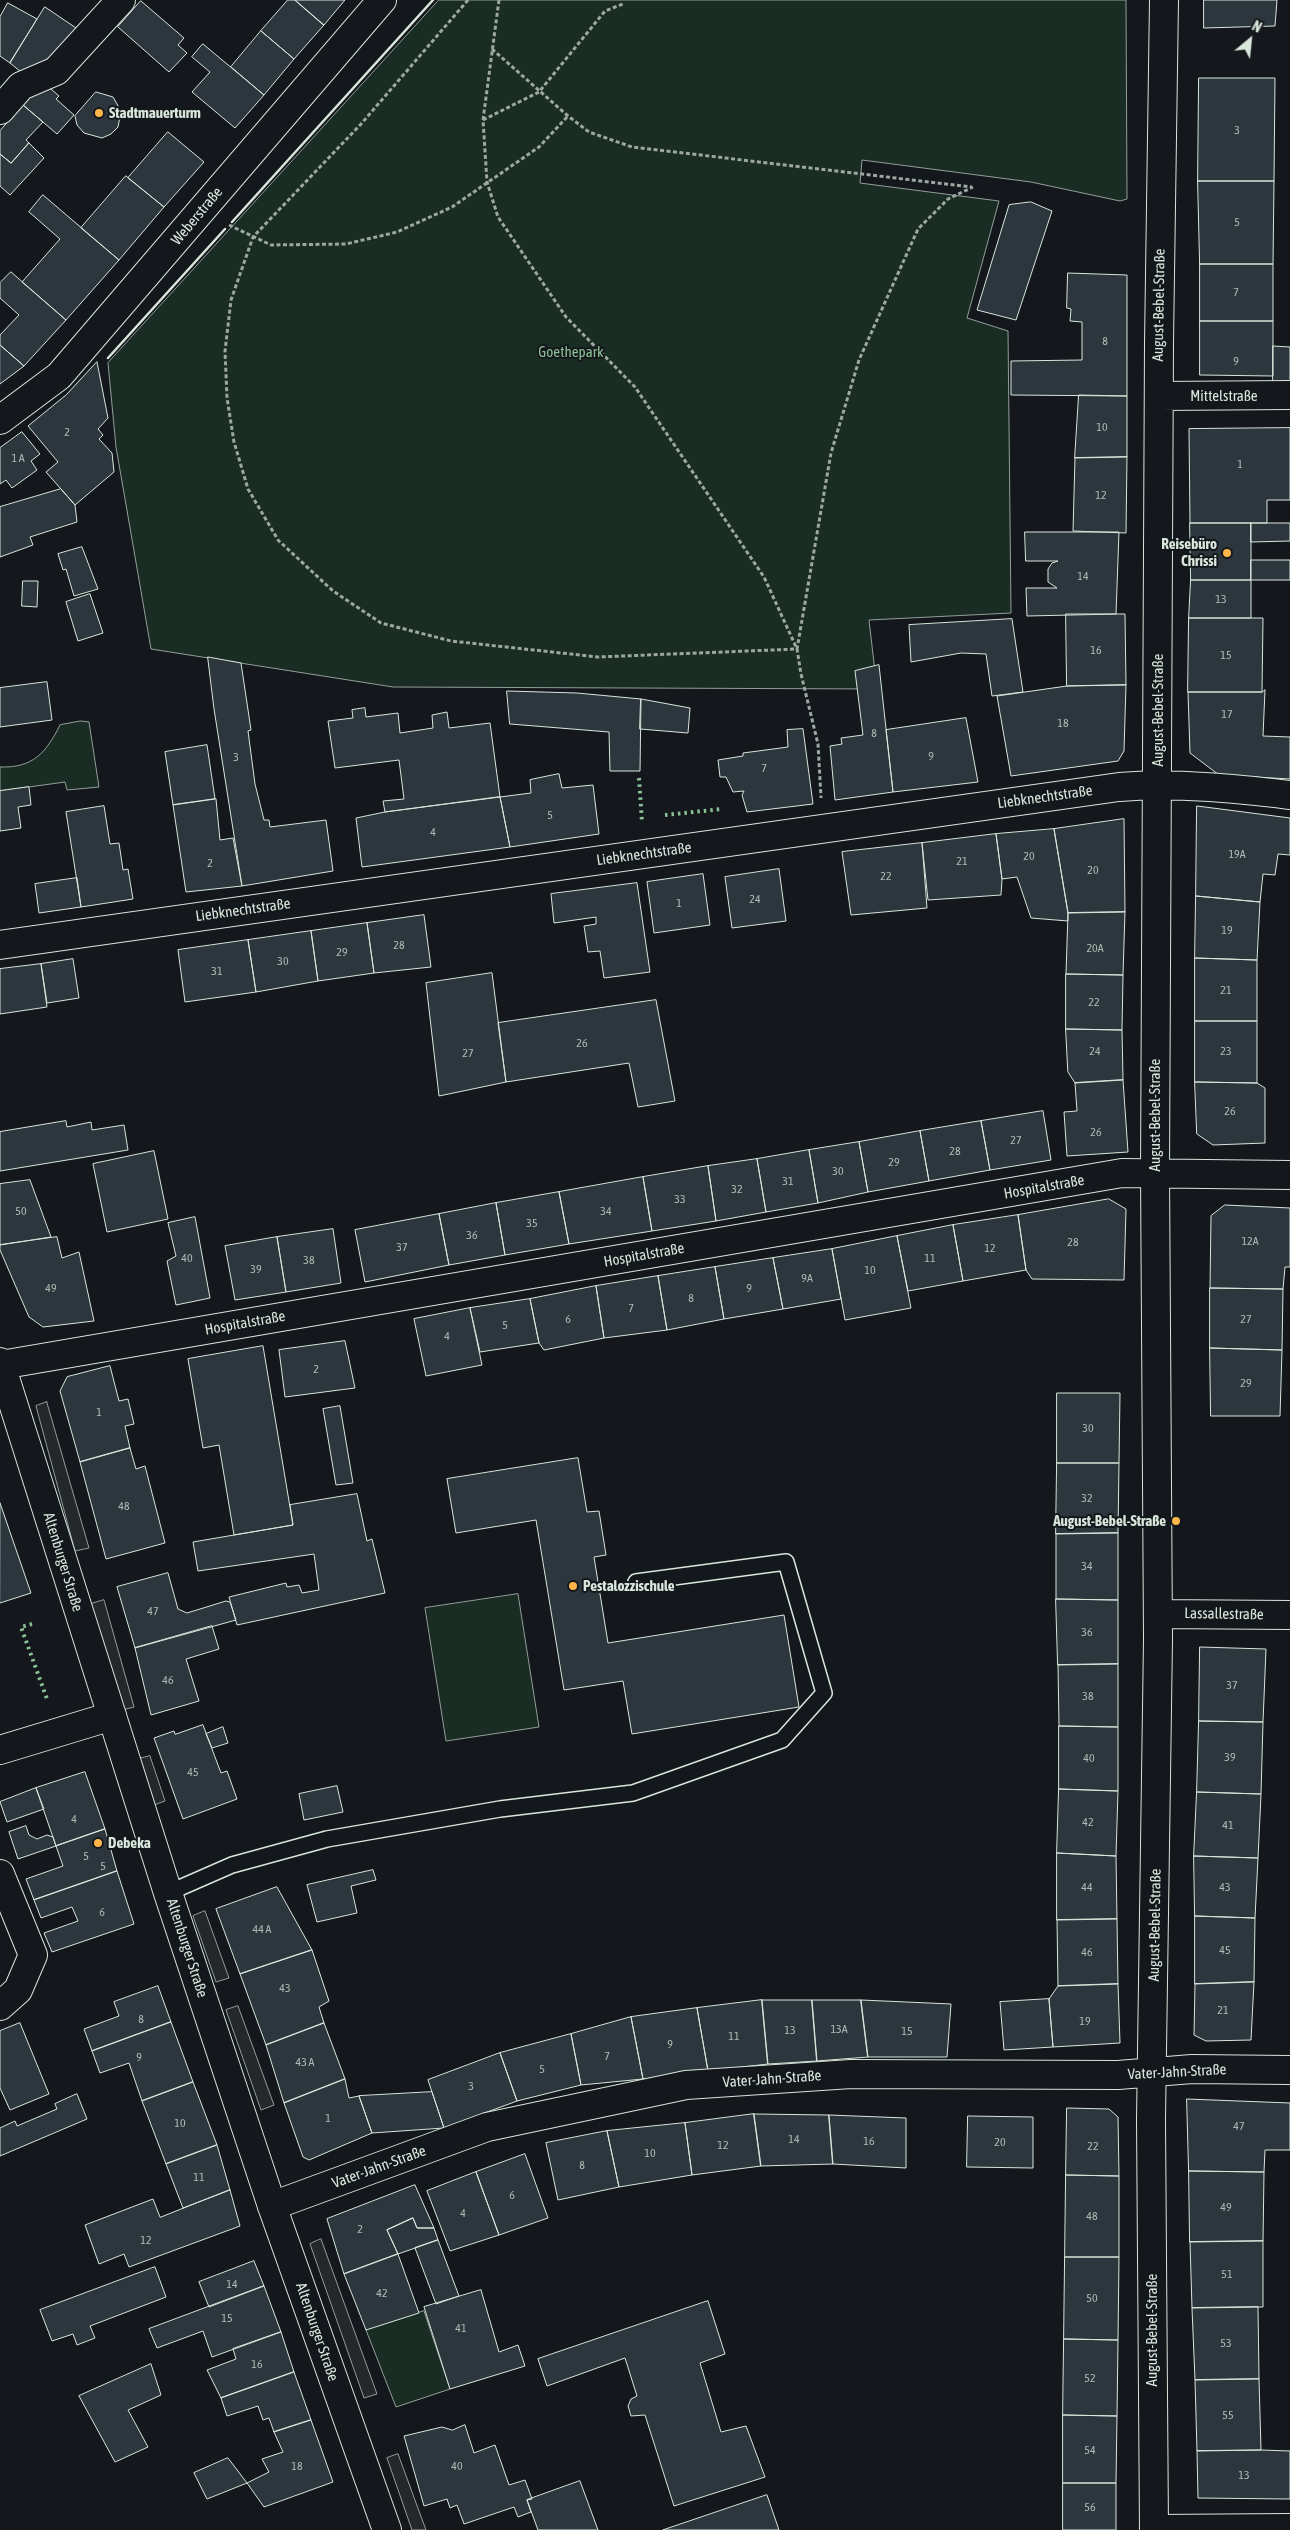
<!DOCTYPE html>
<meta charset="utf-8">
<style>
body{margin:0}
#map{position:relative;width:1290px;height:2530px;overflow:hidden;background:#14181c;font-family:"Asap Condensed",sans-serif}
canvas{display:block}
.north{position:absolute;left:1225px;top:15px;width:50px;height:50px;-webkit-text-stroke:4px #14181c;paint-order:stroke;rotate:28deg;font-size:14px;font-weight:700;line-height:20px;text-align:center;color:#d8e6dc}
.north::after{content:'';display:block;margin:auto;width:18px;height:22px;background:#d8e6dc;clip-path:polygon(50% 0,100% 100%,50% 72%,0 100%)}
</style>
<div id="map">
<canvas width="1290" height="2530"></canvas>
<div class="north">N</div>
</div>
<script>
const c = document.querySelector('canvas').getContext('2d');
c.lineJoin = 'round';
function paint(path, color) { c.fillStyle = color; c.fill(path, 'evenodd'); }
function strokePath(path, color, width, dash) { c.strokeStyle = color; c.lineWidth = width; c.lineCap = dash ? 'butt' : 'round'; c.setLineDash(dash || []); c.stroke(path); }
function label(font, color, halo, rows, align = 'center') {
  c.font = font + ' "Asap Condensed",sans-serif'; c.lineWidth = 4; c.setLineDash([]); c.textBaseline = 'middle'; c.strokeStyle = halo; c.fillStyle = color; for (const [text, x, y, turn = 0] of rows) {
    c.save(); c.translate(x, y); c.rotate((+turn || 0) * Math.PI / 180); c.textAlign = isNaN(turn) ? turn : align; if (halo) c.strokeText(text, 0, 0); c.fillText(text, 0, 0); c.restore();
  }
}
const green = new Path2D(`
 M439 0H1126L1127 199 1120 201 1031 182 862 160 860 183 999 201 967 318 1008 331 1011 613 869 620 877 689 393 687 151 649 116 447 108 363Z
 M81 721 89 722 99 787 67 790 65 782 0 791V767C33 768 46 753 60 725Z
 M518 1594 539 1727 446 1741 425 1608Z
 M424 2311 450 2389 396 2407 366 2330Z`);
paint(green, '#1a2d24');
strokePath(green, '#939e99', 1);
const parking = new Path2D(`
 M47 1402V1403L89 1548 75 1551 36 1406Z
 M104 1600 134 1707 122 1710 91 1604Z
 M150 1756 165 1801 154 1805 138 1759Z
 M205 1911 229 1978 216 1982 193 1916Z
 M238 2006 274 2105 261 2110 226 2010Z
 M321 2239 377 2394 364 2398 310 2244Z
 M398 2454 426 2530H412L387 2458Z`);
paint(parking, '#24282b');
strokePath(parking, '#939e99', 1);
const building = new Path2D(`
 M288 0H295L324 25 294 59 261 31Z
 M295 0H345L324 25Z
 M1204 0H1277L1275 26 1204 28Z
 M141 1 184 38 178 45 187 53 169 72 118 27Z
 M8 3 37 19 10 63 0 56V17Z
 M45 7 79 30 38 74 26 76 10 63Z
 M261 31 294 59 264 95 231 67Z
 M203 44 264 95 235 128 192 92 210 72 192 57Z
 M1199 78H1275L1274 181H1198Z
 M43 82 59 96 56 99 74 115 57 134 23 105Z
 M96 92 113 97 121 111 118 127 111 134 102 138 84 133 77 125 75 116Z
 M23 105 43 122 26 140 29 143 11 163 0 154V131Z
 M168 132 204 162 164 207 128 178Z
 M29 143 44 158 10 195 0 186V154L11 163Z
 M126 176 164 207 119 260 81 228Z
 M1198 181H1274L1273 264H1200Z
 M43 195 119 260 66 320 22 282 60 239 29 212Z
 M1031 202 1052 211 1016 320 977 310 1009 205Z
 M1200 264H1273V321H1200Z
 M11 272 66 320 24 366 0 345V335L19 315 0 298V283Z
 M1068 273 1127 275V396L1011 395V361L1082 360V322L1070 321 1071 309 1067 308Z
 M1200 321H1273V376L1200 375Z
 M0 345 24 366 0 384Z
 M1273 346 1290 347V383L1273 382Z
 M97 362 108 418 98 429 103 435 99 439 112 453 114 472 75 505 46 472 58 462 28 426 66 395Z
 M1079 395 1127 396V457L1075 458Z
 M1290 428V500H1267V523H1190L1189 429Z
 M22 432 40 454 31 461 37 470 12 488 6 480 0 484V448Z
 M1127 457 1126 533 1073 531 1075 458Z
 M61 489 75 505 77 522 30 537 33 545 0 557V507Z
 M1190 523H1251V580H1191Z
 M1251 523H1290V541L1251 542Z
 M1025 532H1119L1116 614 1027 616 1026 588H1057L1048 582V569L1052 563 1058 561H1026Z
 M82 547 98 589 74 596 66 569 63 570 58 554Z
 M1251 560H1290V580H1251Z
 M1191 580H1251V618H1189Z
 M23 581H38L37 607 22 606Z
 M90 594 103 633 78 641 66 602Z
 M1066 614H1125L1126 685 1067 686Z
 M1189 618H1263L1262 692H1188Z
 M1012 619 1023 692 992 696 986 654 961 653 911 662 909 625Z
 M208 657 241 663 251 730 248 731 255 784 264 820H269L270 827 326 820 333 871 242 886 214 709Z
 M879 665 893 792 835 800 830 746 842 744 841 738 863 735 855 671Z
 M47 682 52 720 0 727V688Z
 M1126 685 1124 751 1118 761 1011 776 997 696 1067 686Z
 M1265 690 1263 736 1290 737V779L1219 775 1190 753 1188 692H1262Z
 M507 691 577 693 641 699 640 771H610L609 732 510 724Z
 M641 699 690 708 688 733 640 729Z
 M365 708 366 717 398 713 400 733 433 728 432 715 447 712 449 728 490 723 500 797 385 812 383 801 404 799 399 760 335 768 328 721 353 718 352 710Z
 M966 718 978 782 893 792 886 730Z
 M803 729 813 804 747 812 742 795 744 791 733 792 726 777H720L718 760 743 756V753L788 747 787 730Z
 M207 745 215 799 173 805 165 752Z
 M559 774 562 788 593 785 599 834 510 847 500 797 531 793 530 780Z
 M29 787 31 805 18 807 21 828 0 831V791Z
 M500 797 510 847 362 867 356 818 385 812Z
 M216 799 220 840 233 838 242 886 186 892 173 805Z
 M104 806 110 844 119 843 123 870 128 869 133 899 81 907 66 812Z
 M1197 806 1290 818V855L1278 854 1275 875 1263 874 1260 902 1196 896Z
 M1124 819 1125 912 1068 913 1054 829Z
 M1054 829 1068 913V921L1031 918 1017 877 1002 879 996 834Z
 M996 834 1002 879 1001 895 928 900 922 843Z
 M922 843 927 908 851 915 842 852Z
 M779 869 786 921 732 928 725 877Z
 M703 874 710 925 654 933 647 882Z
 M77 878 81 907 39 913 35 884Z
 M637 883 650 972 604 978 600 951 588 952 584 926 596 924V917L554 923 551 894Z
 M1196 896 1260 902 1257 960 1195 958Z
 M1125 912 1123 975 1066 974 1068 913Z
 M424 915 431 967 374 973 367 923Z
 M367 923 374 973 318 981 311 931Z
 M311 931 318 981 256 992 248 940Z
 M248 940 256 992 185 1002 178 950Z
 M1195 958 1257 960V1021H1195Z
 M73 959 79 998 47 1003 41 964Z
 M41 964 47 1007 0 1014V969Z
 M492 973 506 1082 439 1096 426 983Z
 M1066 974 1123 975 1122 1030 1066 1029Z
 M656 1000 675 1101 638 1107 629 1063 506 1082 498 1023Z
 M1195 1021H1257V1083L1195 1082Z
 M1066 1029 1122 1030 1123 1080 1075 1083 1068 1072Z
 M1123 1080 1128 1152 1067 1156 1064 1112 1077 1111 1075 1083Z
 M1195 1082 1257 1083 1265 1088V1143L1213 1145 1197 1134Z
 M1043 1111 1051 1160 990 1170 981 1121Z
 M66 1121 67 1127 91 1122 92 1130 124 1125 128 1150 0 1171V1132Z
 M981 1121 990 1170 929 1181 920 1131Z
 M920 1131 929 1181 868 1192 859 1142Z
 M859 1142 868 1192 818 1203 809 1150Z
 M809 1150 818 1203 766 1212 757 1159Z
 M154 1151 168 1219 107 1232 93 1164Z
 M757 1159 766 1212 716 1221 708 1166Z
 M708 1166 716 1221 652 1231 643 1177Z
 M643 1177 652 1231 569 1244 559 1192Z
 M30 1180 51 1237 0 1245V1184Z
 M559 1192 569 1244 505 1255 496 1203Z
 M1109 1199 1126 1209 1124 1280 1032 1279 1026 1270 1018 1215Z
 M496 1203 505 1255 449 1265 439 1214Z
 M1225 1205 1290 1208V1267H1285L1283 1289 1210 1288 1211 1216Z
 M439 1214 449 1265 365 1282 355 1230Z
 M1018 1215 1026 1270 963 1281 953 1225Z
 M195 1217 210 1298 176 1305 167 1261 176 1256 168 1223Z
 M953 1225 963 1281 908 1291 897 1236Z
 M333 1229 341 1283 286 1292 277 1237Z
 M897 1236 911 1308 845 1320 832 1249Z
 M57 1237 62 1258 79 1252 94 1321 43 1327 29 1317 0 1250V1245Z
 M277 1237 286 1292 235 1300 225 1246Z
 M832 1249 841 1299 783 1309 773 1258Z
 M773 1258 783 1309 724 1319 715 1267Z
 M715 1267 724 1319 667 1330 658 1276Z
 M658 1276 667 1330 604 1338 596 1286Z
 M596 1286 604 1338 544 1350 539 1343 530 1299Z
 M1210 1288 1283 1289 1282 1350 1210 1348Z
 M530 1299 539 1343 480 1352 470 1308Z
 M470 1308 482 1365 426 1376 414 1319Z
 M345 1341 355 1388 285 1397 279 1350Z
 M263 1346 293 1525 234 1535 219 1445 203 1448 188 1359Z
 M1210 1348 1282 1350 1280 1416H1211Z
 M110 1366 119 1401 128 1399 134 1424 125 1426 130 1448 80 1462 60 1391 67 1377Z
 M1057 1393H1120L1119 1463H1057Z
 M340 1406 353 1483 336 1485 323 1409Z
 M130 1448 136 1469 145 1466 165 1543 106 1559 80 1462Z
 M578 1458 587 1512 599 1511 606 1555 594 1557 608 1643 784 1615 799 1707 632 1734 623 1681 564 1690 536 1520 456 1533 447 1479Z
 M1057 1463H1119L1118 1533 1056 1534Z
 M357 1494 367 1541 372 1539 385 1593 237 1625 229 1597 286 1583 287 1587 299 1585 302 1593 319 1590 314 1554 198 1571 193 1542 293 1525 290 1505Z
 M0 1503 31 1593 0 1603Z
 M1118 1533V1600L1056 1599V1534Z
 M168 1573 178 1609 187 1613 226 1601 230 1602 236 1620 135 1648 117 1587Z
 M1056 1599 1118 1600V1664L1058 1665Z
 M212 1626 219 1649 186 1659 199 1701 151 1715 135 1648Z
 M1200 1647 1266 1649 1263 1722 1199 1721Z
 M1118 1664V1727L1059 1726 1058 1665Z
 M1199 1721 1263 1722 1261 1794 1197 1792Z
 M203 1725 221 1773 227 1771 237 1799 183 1819 154 1738 174 1731 175 1734Z
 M1059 1726 1118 1727V1791L1059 1789Z
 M223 1727 228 1743 212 1748 206 1734Z
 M85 1772 105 1829 56 1846 36 1788Z
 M337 1786 343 1812 304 1820 299 1794Z
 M36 1788 44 1809 7 1822 0 1802Z
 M1059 1789 1118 1791 1116 1856 1057 1853Z
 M1197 1792 1261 1794 1258 1858 1194 1856Z
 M26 1826 29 1835 37 1839 47 1835 53 1837 56 1846 18 1859 9 1832Z
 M105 1829 117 1871 34 1900 26 1879 63 1866 56 1846Z
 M1057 1853 1116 1856 1117 1919 1057 1920Z
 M1194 1856 1258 1858 1255 1918 1195 1916Z
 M373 1870 376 1880 351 1886 357 1913 317 1922 307 1885Z
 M117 1871 134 1924 52 1952 44 1933 78 1921 72 1907 41 1918 34 1900Z
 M277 1887 312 1950 240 1974 216 1909Z
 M1195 1916 1255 1918 1254 1982 1195 1984Z
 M1117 1919 1118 1984 1058 1986 1057 1920Z
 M312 1950 329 2001 319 2007 324 2023 266 2045 240 1974Z
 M1254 1982 1251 2040 1206 2041 1194 2035 1195 1984Z
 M1118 1984 1120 2043 1053 2047 1049 1999 1058 1986Z
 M158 1986 171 2022 92 2051 84 2029 119 2016 114 2002Z
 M1049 1999 1053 2047 1004 2050 1000 2002Z
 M762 2000 768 2064 708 2071 697 2008Z
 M762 2000H812L817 2061 768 2064Z
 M812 2000H861L868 2057 817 2061Z
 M861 2000 951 2004 947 2057H868Z
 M697 2008 708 2071 643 2079 631 2017Z
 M631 2017 643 2079 581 2085 571 2034Z
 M171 2022 193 2082 142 2101 129 2063 100 2073 92 2051Z
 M20 2023 49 2094 10 2110 0 2088V2031Z
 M324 2023 345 2079 284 2103 266 2045Z
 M571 2034 581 2085 517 2101 500 2053Z
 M500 2053 517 2101 444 2128 428 2080Z
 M345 2079 349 2098 359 2096 372 2133 309 2160 303 2157 284 2103Z
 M193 2082 217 2145 166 2164 142 2101Z
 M432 2092 444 2128 372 2133 359 2096Z
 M77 2094 87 2119 0 2156V2128L15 2121 17 2126 57 2109 55 2104Z
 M1187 2099 1290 2103V2150H1265L1264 2172 1189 2171Z
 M1067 2108 1109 2109 1118 2117 1119 2176 1066 2175Z
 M754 2114 761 2166 692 2175 685 2123Z
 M754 2114 829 2115 833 2164 761 2166Z
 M829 2115 906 2118V2168L833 2164Z
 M968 2116 1033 2117V2168L967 2167Z
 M685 2123 692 2175 619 2187 607 2131Z
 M607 2131 619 2187 558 2200 546 2143Z
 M217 2145 230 2190 183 2208 166 2164Z
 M525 2154 548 2218 499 2235 476 2172Z
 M1189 2171 1264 2172 1263 2241 1190 2242Z
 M476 2172 499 2235 450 2251 427 2191Z
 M1066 2175 1119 2176V2257H1065Z
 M415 2185 434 2228H417L413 2218 387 2230 398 2254 344 2274 327 2219Z
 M230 2190 240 2226 129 2267 124 2254 99 2264 85 2225 153 2199 160 2217Z
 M413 2218 417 2228H434L438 2240 398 2254 387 2230Z
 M438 2240 459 2296 436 2304 415 2248Z
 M1263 2241V2307L1192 2308 1190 2242Z
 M398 2254 419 2313 366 2330 344 2274Z
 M1065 2257H1119L1118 2340 1064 2339Z
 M254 2261 264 2286 209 2307 199 2282Z
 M155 2267 166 2297 90 2326 95 2338 77 2345 73 2334 52 2341 40 2310Z
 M264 2286 281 2332 212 2357 203 2331 157 2348 149 2329Z
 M481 2290 499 2352 518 2345 525 2366 450 2389 424 2307Z
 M708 2301 725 2354 700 2363 721 2432 746 2426 765 2477 674 2506 645 2415 631 2416 628 2406 631 2399 637 2396 625 2358 547 2386 538 2359Z
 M1258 2307 1259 2379 1195 2380 1192 2308Z
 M281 2332 294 2372 221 2398 207 2370 236 2359 233 2349Z
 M1064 2339 1118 2340 1117 2416 1063 2415Z
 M151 2364 161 2395 128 2410 148 2447 115 2462 79 2396Z
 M294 2372 311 2420 274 2432 269 2418 263 2420 258 2406 227 2416 221 2398Z
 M1259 2379 1261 2450 1197 2451 1195 2380Z
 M1063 2415 1117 2416 1116 2483H1063Z
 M311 2420 333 2482 264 2507 247 2483 269 2472 262 2459 283 2452 274 2432Z
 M465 2425 474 2453 495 2445 509 2485 525 2480 532 2499 527 2500 531 2512 518 2517 514 2507 464 2524 457 2505 450 2508 447 2499 424 2506 404 2436 442 2427 452 2430Z
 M1261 2450 1290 2451V2499L1198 2498 1197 2451Z
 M228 2458 247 2483 207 2499 194 2473Z
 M580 2481 598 2530H538L527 2500Z
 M1063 2483H1116V2530H1063Z
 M767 2495 779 2530H663Z`);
paint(building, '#2c363c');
strokePath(building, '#d8e6dc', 1);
const lane = new Path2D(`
 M168 1893 232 1865 327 1839 500 1809 633 1793 782 1740 824 1693 786 1562 636 1582`);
const street = new Path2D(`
 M0 110 21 86 56 71 121 0
 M1159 396 1290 395
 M0 945 1119 787C1177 783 1232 788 1290 795
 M1 1365 1122 1173 1290 1175
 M1158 1614 1290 1615
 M0 1750 112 1716
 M0 1874 33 1955 18 1990 0 2006
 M272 2206 487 2127 686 2085 851 2074 1118 2075 1192 2069 1290 2070
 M1154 2529 1290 2528
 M1154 2530 1151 2119 1158 1639 1155 1172 1159 343 1164 0`);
const primary = new Path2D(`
 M0 420 59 376 382 0
 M0 1362 168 1893 272 2206 387 2530`);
strokePath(lane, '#d8e6dc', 18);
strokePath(street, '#d8e6dc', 30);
strokePath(primary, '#d8e6dc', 30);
strokePath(new Path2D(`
 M468 0 361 124 253 237 231 300 225 351 227 398 234 442 248 489 278 540 333 591 381 623 451 641 598 657 797 649 831 453 859 360 918 229 948 199 973 187
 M499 0 483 120 487 182 498 217 566 317 635 387 764 577 797 649 801 674 818 744 821 798
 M492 49 568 116 589 132 632 147 972 187
 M483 120 539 92 605 11 623 4
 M229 225 271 245 346 244 397 232 452 207 539 147 568 116`), '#9da8a2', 3, [4, 2.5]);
strokePath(lane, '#14181c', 15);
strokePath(street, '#14181c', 28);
strokePath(primary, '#14181c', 28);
strokePath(new Path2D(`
 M639 778 642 822
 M665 815 722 809
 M32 1624 21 1627 47 1699`), '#8ac095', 4, [2.5, 4]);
strokePath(new Path2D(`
 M232 222 433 0
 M108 358 225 229`), '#d8e6dc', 2.5);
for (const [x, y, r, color] of [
 [99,113,5,"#ffb74d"],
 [1227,553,5,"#ffb74d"],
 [1176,1521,5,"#ffb74d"],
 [573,1586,5,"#ffb74d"],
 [98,1843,5,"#ffb74d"]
]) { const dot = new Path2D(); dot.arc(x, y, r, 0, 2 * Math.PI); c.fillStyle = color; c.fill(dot); strokePath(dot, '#14181c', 2); }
label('12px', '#adbab4', null, [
 ["3",1237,130],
 ["5",1237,222],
 ["7",1236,292],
 ["8",1105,341],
 ["9",1236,361],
 ["10",1102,427],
 ["2",67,432],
 ["1 A",18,458],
 ["1",1240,464],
 ["12",1101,495],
 ["14",1083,576],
 ["13",1221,599],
 ["16",1096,650],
 ["15",1226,655],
 ["17",1227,714],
 ["18",1063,723],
 ["8",874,733],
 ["9",931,756],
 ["3",236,757],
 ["7",764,768],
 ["5",550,815],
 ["4",433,832],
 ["19A",1237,854],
 ["20",1029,856],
 ["21",962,861],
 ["2",210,863],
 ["20",1093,870],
 ["22",886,876],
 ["24",755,899],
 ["1",679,903],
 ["19",1227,930],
 ["28",399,945],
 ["20A",1095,948],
 ["29",342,952],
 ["30",283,961],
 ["31",217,971],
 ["21",1226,990],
 ["22",1094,1002],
 ["26",582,1043],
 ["24",1095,1051],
 ["23",1226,1051],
 ["27",468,1053],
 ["26",1230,1111],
 ["26",1096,1132],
 ["27",1016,1140],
 ["28",955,1151],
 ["29",894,1162],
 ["30",838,1171],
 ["31",788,1181],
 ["32",737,1189],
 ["33",680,1199],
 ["50",21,1211],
 ["34",606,1211],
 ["35",532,1223],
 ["36",472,1235],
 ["12A",1250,1241],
 ["28",1073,1242],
 ["37",402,1247],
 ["12",990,1248],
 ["40",187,1258],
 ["11",930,1258],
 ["38",309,1260],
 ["39",256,1269],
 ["10",870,1270],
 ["9A",807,1278],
 ["49",51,1288],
 ["9",749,1288],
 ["8",691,1298],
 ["7",631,1308],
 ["6",568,1319],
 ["27",1246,1319],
 ["5",505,1325],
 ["4",447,1336],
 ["2",316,1369],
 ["29",1246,1383],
 ["1",99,1412],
 ["30",1088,1428],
 ["32",1087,1498],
 ["48",124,1506],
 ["34",1087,1566],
 ["47",153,1611],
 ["36",1087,1632],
 ["46",168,1680],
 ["37",1232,1685],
 ["38",1088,1696],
 ["39",1230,1757],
 ["40",1089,1758],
 ["45",193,1772],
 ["4",74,1819],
 ["42",1088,1822],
 ["41",1228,1825],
 ["5",86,1856],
 ["5",103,1866],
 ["44",1087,1887],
 ["43",1225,1887],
 ["6",102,1912],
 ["44 A",262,1929],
 ["45",1225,1950],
 ["46",1087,1952],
 ["43",285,1988],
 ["21",1223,2010],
 ["8",141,2019],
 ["19",1085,2021],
 ["13A",839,2029],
 ["13",790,2030],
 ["15",907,2031],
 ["11",734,2036],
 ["9",670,2044],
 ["7",607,2056],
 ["9",139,2057],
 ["43 A",305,2062],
 ["5",542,2069],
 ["3",471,2086],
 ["1",328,2118],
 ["10",180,2123],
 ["47",1239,2126],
 ["14",794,2139],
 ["16",869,2141],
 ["20",1000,2142],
 ["12",723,2145],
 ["22",1093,2146],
 ["10",650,2153],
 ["8",582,2165],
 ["11",199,2177],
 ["6",512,2195],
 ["49",1226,2207],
 ["4",463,2213],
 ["48",1092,2216],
 ["2",360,2229],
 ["12",146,2240],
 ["51",1227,2274],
 ["14",232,2284],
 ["42",382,2293],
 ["50",1092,2298],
 ["15",227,2318],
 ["41",461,2328],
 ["53",1226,2343],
 ["16",257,2364],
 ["52",1090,2378],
 ["55",1228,2415],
 ["54",1090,2450],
 ["18",297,2466],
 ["40",457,2466],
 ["13",1244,2475],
 ["56",1090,2507]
]);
label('bold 15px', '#d8e6dc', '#14181c', [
 ["Stadtmauerturm",109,113],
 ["Reisebüro",1217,544,"right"],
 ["Chrissi",1217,561,"right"],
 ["August-Bebel-Straße",1166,1521,"right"],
 ["Pestalozzischule",583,1586],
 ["Debeka",108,1843]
], 'left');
label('15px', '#d8e6dc', '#14181c', [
 ["Weberstraße",197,216,-50],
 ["August-Bebel-Straße",1159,305,-89],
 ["Mittelstraße",1224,396],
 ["August-Bebel-Straße",1158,710,-90],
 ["Liebknechtstraße",1045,797,-8],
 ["Liebknechtstraße",644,854,-8],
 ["Liebknechtstraße",243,910,-8],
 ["August-Bebel-Straße",1155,1115,-90],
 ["Hospitalstraße",1044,1187,-10],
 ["Hospitalstraße",644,1255,-10],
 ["Hospitalstraße",245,1323,-10],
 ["Altenburger Straße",63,1562,73],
 ["Lassallestraße",1224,1614,1],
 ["August-Bebel-Straße",1155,1925,-89],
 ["Altenburger Straße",187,1948,72],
 ["Vater-Jahn-Straße",1177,2072,-3],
 ["Vater-Jahn-Straße",772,2079,-4],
 ["Vater-Jahn-Straße",379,2167,-20],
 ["August-Bebel-Straße",1152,2330,-90],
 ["Altenburger Straße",317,2332,71]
]);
label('15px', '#8ac095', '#14181c', [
 ["Goethepark",571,352]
]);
</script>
